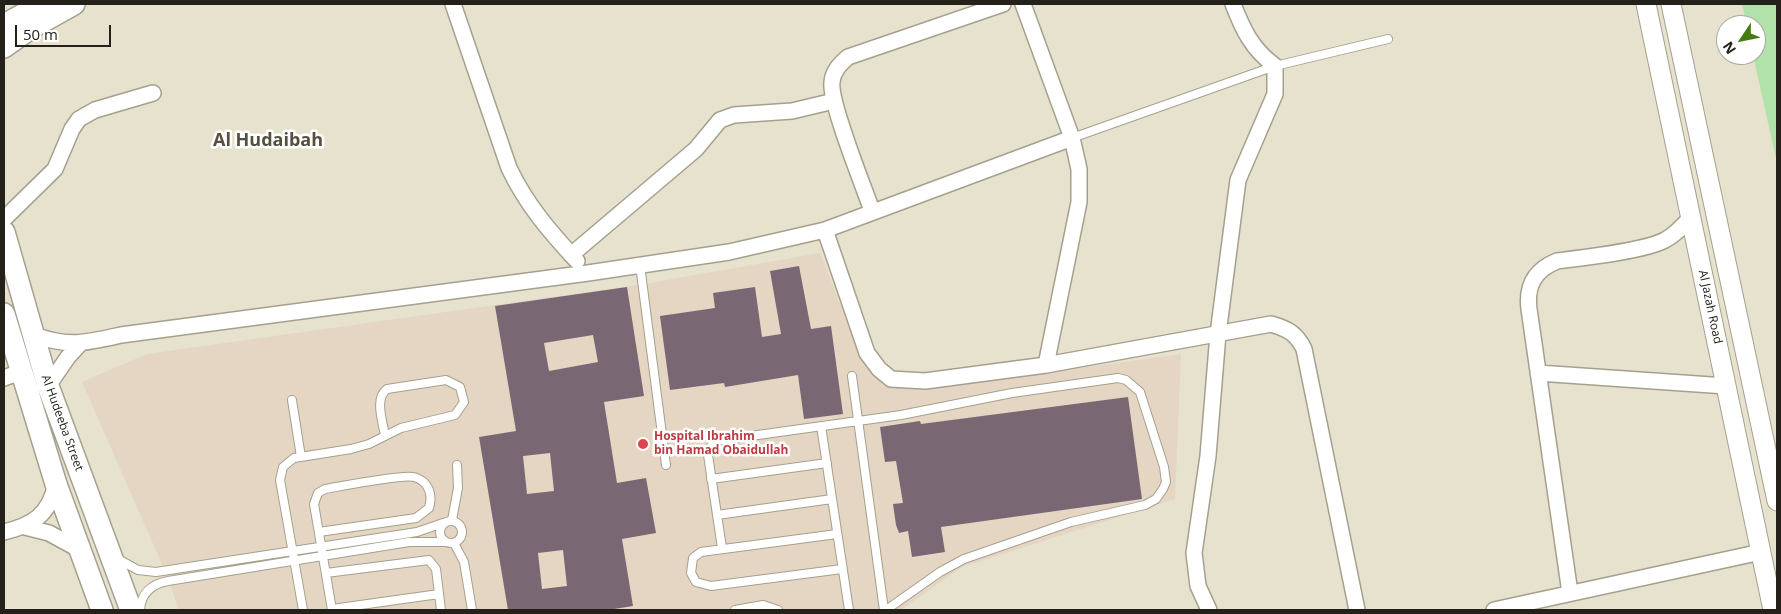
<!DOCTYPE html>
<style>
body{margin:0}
#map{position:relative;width:1781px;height:614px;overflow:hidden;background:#e7e2ce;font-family:"Open Sans",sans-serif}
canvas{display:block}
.frame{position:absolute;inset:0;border:5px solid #23211a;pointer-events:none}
.north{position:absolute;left:1716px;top:15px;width:50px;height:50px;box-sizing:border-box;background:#fff;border:1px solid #a7a6a3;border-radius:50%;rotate:236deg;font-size:14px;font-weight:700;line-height:20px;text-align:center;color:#23211a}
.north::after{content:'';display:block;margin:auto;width:18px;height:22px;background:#447c11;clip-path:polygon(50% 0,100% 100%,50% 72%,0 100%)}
.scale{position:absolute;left:15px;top:25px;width:96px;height:22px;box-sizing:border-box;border:2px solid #23211a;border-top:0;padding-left:6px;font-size:15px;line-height:18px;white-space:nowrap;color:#23211a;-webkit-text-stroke:4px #fff;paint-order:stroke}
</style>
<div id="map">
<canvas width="1781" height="614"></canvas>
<div class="frame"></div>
<div class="north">N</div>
<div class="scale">50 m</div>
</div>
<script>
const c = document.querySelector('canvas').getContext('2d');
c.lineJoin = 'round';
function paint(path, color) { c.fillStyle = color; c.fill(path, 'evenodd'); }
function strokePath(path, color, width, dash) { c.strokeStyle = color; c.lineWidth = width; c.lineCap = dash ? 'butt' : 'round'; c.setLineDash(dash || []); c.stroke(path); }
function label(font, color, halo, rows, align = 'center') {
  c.font = font + ' "Open Sans",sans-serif'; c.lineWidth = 5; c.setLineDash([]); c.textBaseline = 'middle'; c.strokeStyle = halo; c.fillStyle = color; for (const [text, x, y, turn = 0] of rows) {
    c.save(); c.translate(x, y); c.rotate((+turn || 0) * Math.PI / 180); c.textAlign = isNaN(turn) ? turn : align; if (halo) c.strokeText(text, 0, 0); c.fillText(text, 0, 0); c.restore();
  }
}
paint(new Path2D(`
 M820 253 852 334 883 386 928 389 1181 354 1175 499 962 567 901 610H179L165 571 82 382 147 354 644 284Z`), '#e5d5c3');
paint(new Path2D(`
 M1742 4H1777V163L1753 55H1756V25H1747Z`), '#b0e2aa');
paint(new Path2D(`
 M799 266 811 329 831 326 843 414 804 419 798 375 725 387 724 383 670 390 660 316 715 308 713 293 755 287 762 337 781 334 770 271Z
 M627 287 644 396 604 402 617 483 646 478 656 533 622 539 633 606 608 610H508L479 437 516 431 495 306ZM593 335 598 362 549 371 544 343ZM550 453 554 491 527 494 523 456ZM563 550 567 586 542 589 538 553Z
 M1128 397 1142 499 941 527 945 552 912 557 908 531 899 533 896 525 893 504 903 503 896 461 885 462 880 427 920 421 921 424Z`), '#796873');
const service = new Path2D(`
 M1072 138 1275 66 1388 39
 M640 265 666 465
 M852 376 884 610
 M292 400 301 457
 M821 426 849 610
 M711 479 827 463
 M717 515 832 499
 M452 520 458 488 457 465
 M440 532a11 11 0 1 1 22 0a11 11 0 1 1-22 0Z
 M319 532 416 518 429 508C433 495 429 481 414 477 402 474 342 486 325 489L318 493 314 504 332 610
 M837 534 701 552 693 558 691 573 696 582 711 586 842 569
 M454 543 464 562 472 610
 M722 548 708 455 709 449 715 441 901 415 1012 393 1118 378 1126 380 1140 392 1164 467 1166 482 1163 489 1156 499 1145 505 1071 522 964 559 940 572 886 610
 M118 559 138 570 156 572 417 532 443 523
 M326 573 429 560 436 569 441 610
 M332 609 439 594
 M140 610C141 593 152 584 168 581L409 542H446
 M303 610 280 480 283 467 294 458 351 449 369 444 401 428 455 415 464 402 460 387 446 380 387 389C374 398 383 422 385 436
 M735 610 763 605 778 610`);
const minor = new Path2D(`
 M453 4 509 168C526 204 550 232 577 261
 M1023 4 1072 138 1079 169V202L1046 365
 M872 211C864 187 829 102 832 82 833 71 840 64 848 57L1003 4
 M4 219 55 169 72 129 79 119 95 110 153 93
 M825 230 867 353 879 369 891 379 925 381 1046 365 1271 324C1288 329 1296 333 1304 349L1357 610
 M571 255 696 149 720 120 734 115 792 111 834 101
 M32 334C67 348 86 343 121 335L588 273 729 252 825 230 1072 138
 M1538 373 1726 386
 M4 378 20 372
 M48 386 68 357 80 344
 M25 527 49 533 80 550
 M4 532C33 525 49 515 56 484
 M1570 593 1529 309C1526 285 1535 270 1557 261 1581 258 1645 251 1665 240 1675 235 1683 226 1691 217
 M1209 610 1198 586 1194 553 1208 456 1218 334 1238 180 1275 94V66C1252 49 1243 30 1233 4
 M1494 610 1761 552`);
const tertiary = new Path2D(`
 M1646 4 1773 610
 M1671 4 1777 501`);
const secondary = new Path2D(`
 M4 25 42 4
 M4 47 31 28 74 4
 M4 232 48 386 131 610
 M4 314 56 484 102 610`);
strokePath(service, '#a5a08e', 10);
strokePath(minor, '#a5a08e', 18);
strokePath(tertiary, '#a5a08e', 21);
strokePath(secondary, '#a5a08e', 24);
strokePath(service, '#fff', 8);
strokePath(minor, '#fff', 15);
strokePath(tertiary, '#fff', 19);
strokePath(secondary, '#fff', 21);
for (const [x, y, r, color] of [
 [643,444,6,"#e0444e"]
]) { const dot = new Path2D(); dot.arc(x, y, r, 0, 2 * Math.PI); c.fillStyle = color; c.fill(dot); strokePath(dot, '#fff', 2); }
label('12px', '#23211a', '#fff', [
 ["Al Jazah Road",1710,307,78],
 ["Al Hudeeba Street",62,423,70]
]);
label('bold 12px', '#be3a42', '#fff', [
 ["Hospital Ibrahim",654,437],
 ["bin Hamad Obaidullah",654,451]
], 'left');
label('bold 18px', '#544f3f', '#fff', [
 ["Al Hudaibah",268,141]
]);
</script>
